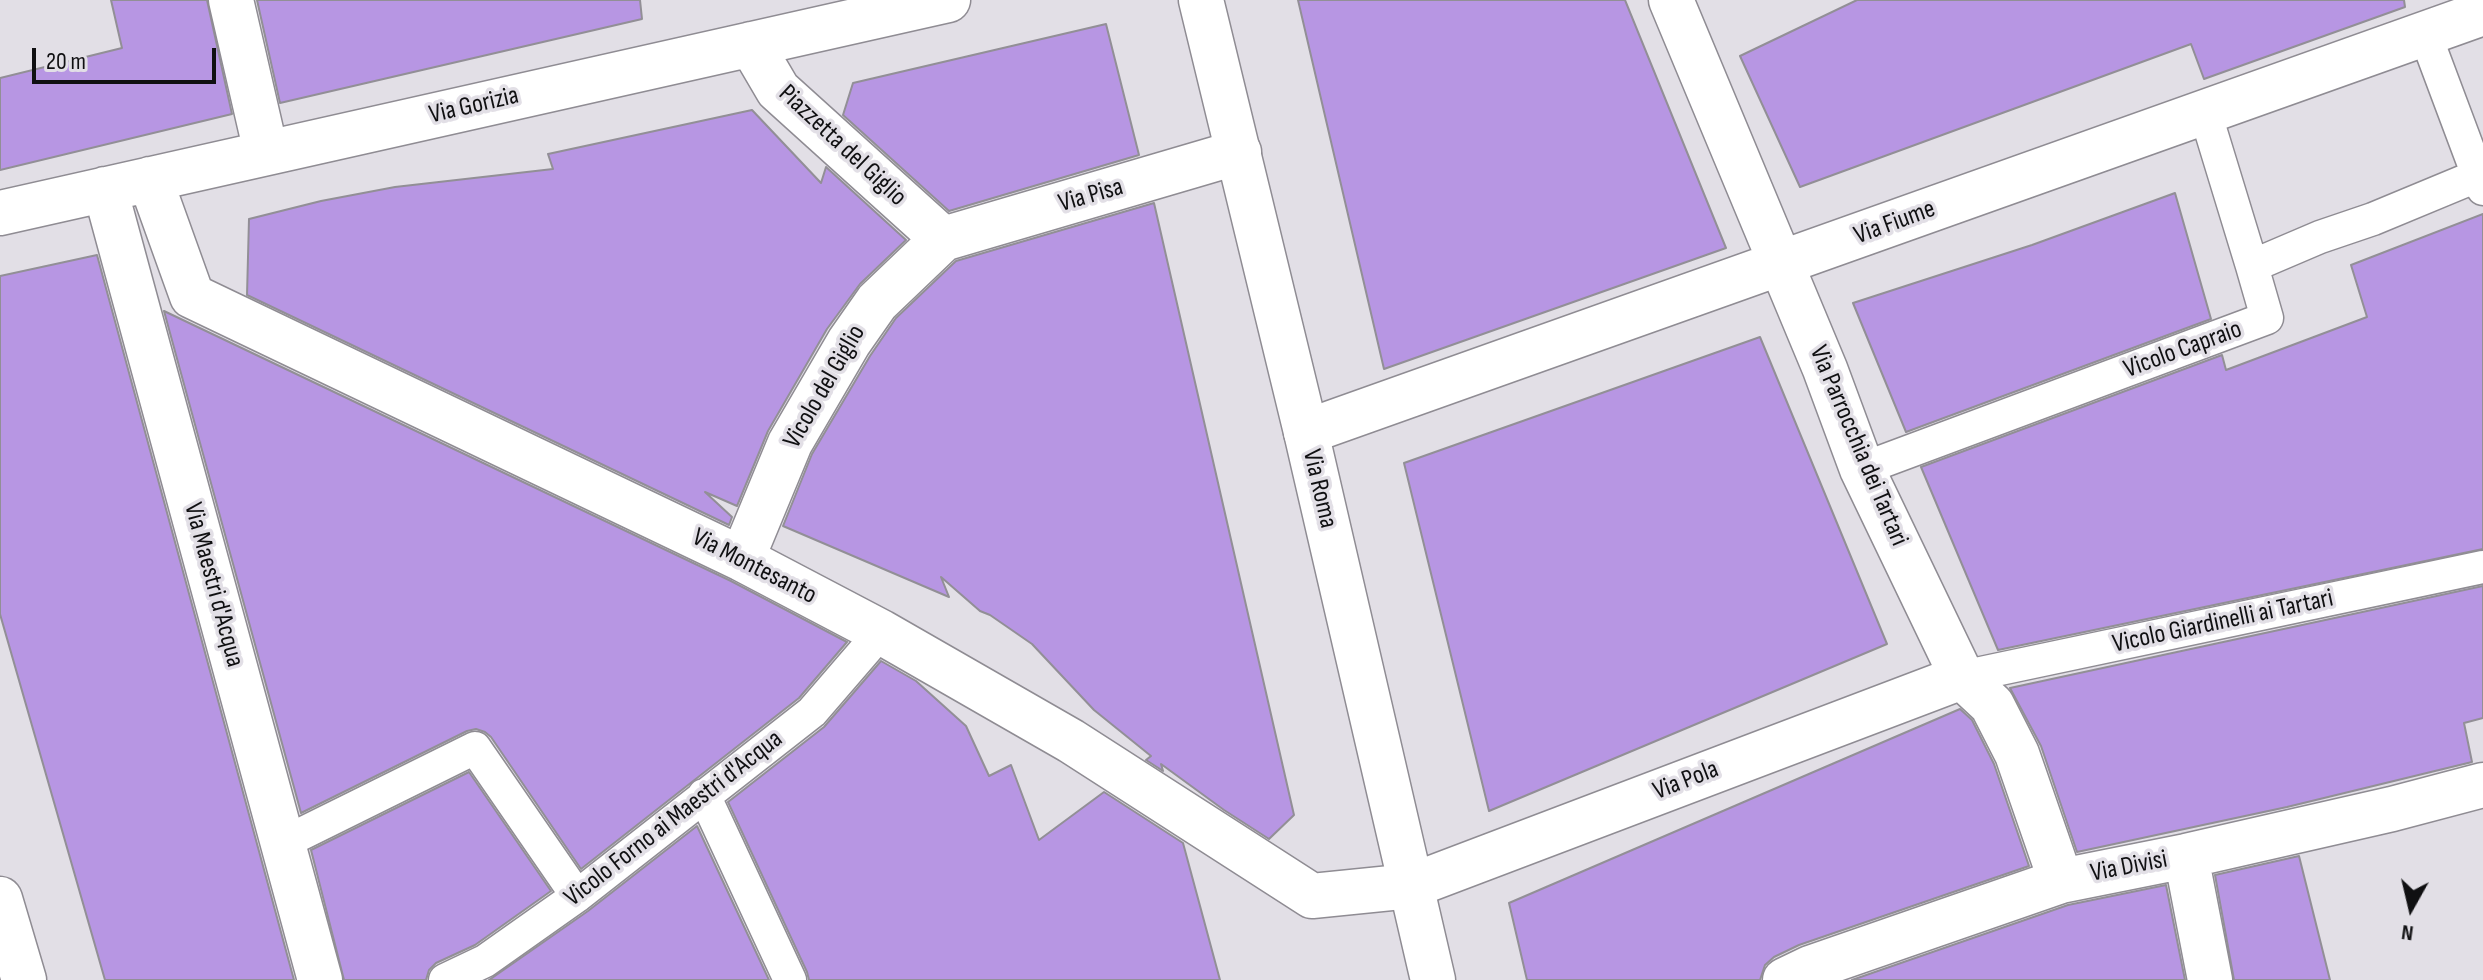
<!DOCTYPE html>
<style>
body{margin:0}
#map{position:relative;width:2483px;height:980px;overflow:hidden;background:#e2dfe6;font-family:"Sofia Sans Condensed",sans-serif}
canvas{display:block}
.north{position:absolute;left:2371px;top:868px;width:80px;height:80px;-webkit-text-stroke:6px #e2dfe6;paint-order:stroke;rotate:188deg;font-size:22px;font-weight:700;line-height:32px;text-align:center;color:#101012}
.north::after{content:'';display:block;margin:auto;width:28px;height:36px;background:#101012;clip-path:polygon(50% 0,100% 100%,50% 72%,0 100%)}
.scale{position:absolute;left:32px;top:48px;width:184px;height:36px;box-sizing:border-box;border:4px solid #101012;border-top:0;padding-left:10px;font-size:24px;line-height:28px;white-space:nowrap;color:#101012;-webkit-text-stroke:6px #e2dfe6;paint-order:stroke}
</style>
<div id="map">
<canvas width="2483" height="980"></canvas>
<div class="north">N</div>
<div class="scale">20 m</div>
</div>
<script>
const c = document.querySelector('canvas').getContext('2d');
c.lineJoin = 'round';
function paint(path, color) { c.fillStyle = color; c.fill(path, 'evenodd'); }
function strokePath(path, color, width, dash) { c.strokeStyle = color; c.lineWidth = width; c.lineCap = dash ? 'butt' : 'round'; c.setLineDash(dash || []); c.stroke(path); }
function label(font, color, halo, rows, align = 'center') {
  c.font = font + ' "Sofia Sans Condensed",sans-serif'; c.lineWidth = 7; c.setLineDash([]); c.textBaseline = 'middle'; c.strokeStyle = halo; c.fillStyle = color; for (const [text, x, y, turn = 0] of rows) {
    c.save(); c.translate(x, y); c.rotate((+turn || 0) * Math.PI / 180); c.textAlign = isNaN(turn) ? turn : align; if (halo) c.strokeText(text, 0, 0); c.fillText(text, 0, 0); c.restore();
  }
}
const building = new Path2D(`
 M111 0H207L232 114 0 170V78L122 48Z
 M257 0H640L642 19 280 103Z
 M1298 0H1625L1726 248 1384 369Z
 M1857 0H2404L2405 7 2204 79 2191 44 1800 187 1740 56Z
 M1106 24 1139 155 949 211 843 115 853 83Z
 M752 110 821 183 826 167 906 240 860 284 827 329 768 431 737 506 705 492 732 517 729 525 247 295 249 219 321 201 395 187 553 169 548 154Z
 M2175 193 2211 319 1906 432 1853 303 2032 245Z
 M1154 203 1294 815 1269 839 1224 810 1161 764 1163 771 1146 760 1151 756 1094 710 1032 644 990 615 980 611 941 577 949 597 783 526 812 454 870 356 896 318 956 261Z
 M2483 214V549L1998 650 1921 467 2222 355 2226 370 2367 317 2351 265Z
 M97 255 294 980H105L0 614V276Z
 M164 311 731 581 847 642 799 698 581 869 491 737 485 732 476 729 467 731 301 813Z
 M1760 337 1887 644 1489 811 1404 463Z
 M2483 586V718L2464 723 2472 762 2287 807 2077 852 2041 746 2010 688Z
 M881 661 916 681 966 726 989 776 1011 765 1039 840 1104 792 1183 843 1220 980H809L807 972 728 802 824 727Z
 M1960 709 1972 720 1994 764 2029 866 1799 945 1774 957 1765 965 1760 980H1527L1509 903Z
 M469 772 551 891 475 945 436 963 429 970 426 980H344L311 850Z
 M697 826 769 980H489L588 911Z
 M2299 856 2330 980H2234L2215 875Z
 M2166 885 2185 980H1852L2068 905Z`);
paint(building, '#b796e3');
strokePath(building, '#928f96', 2);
const lane = new Path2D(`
 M2425 34 2483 189
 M2205 112 2252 266
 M1862 469 2267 318 2252 266 2320 237 2373 219 2479 175
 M1962 677 2483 567
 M704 795 790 980
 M283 843 475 748 577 896
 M445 980 485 961 577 896 812 712 881 632`);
const street = new Path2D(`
 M231 0 266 152
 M1671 0 1825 369 1862 469 1962 677 1992 705 2017 754 2061 881
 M751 44 778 90 943 239
 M150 179 192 296 742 559 881 632 1071 741 1312 896 1411 886 1962 677
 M105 189 320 980
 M0 213 948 0
 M1306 432 2483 13
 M742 559 790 443 849 342 877 302 943 239 1239 152
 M2186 856 2210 980
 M0 899 24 980
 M1785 980 1810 968 2061 881 2186 856 2392 809 2483 785`);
const secondary = new Path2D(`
 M1201 0 1306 432 1433 980`);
strokePath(lane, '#8f8c93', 35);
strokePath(street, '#8f8c93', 47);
strokePath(secondary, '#8f8c93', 47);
strokePath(lane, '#fff', 32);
strokePath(street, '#fff', 44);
strokePath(secondary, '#fff', 44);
label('26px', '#101012', '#e2dfe6', [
 ["Via Gorizia",474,106,-13],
 ["Piazzetta del Giglio",842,146,43],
 ["Via Pisa",1091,196,-16],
 ["Via Fiume",1895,223,-20],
 ["Vicolo Capraio",2183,350,-20],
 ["Vicolo del Giglio",825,387,-60],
 ["Via Parrocchia dei Tartari",1858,446,67],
 ["Via Roma",1319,489,77],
 ["Via Montesanto",754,567,27],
 ["Via Maestri d'Acqua",213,585,75],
 ["Vicolo Giardinelli ai Tartari",2223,622,-12],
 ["Via Pola",1686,781,-21],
 ["Vicolo Forno ai Maestri d'Acqua",674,819,-38],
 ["Via Divisi",2129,867,-11]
]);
</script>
